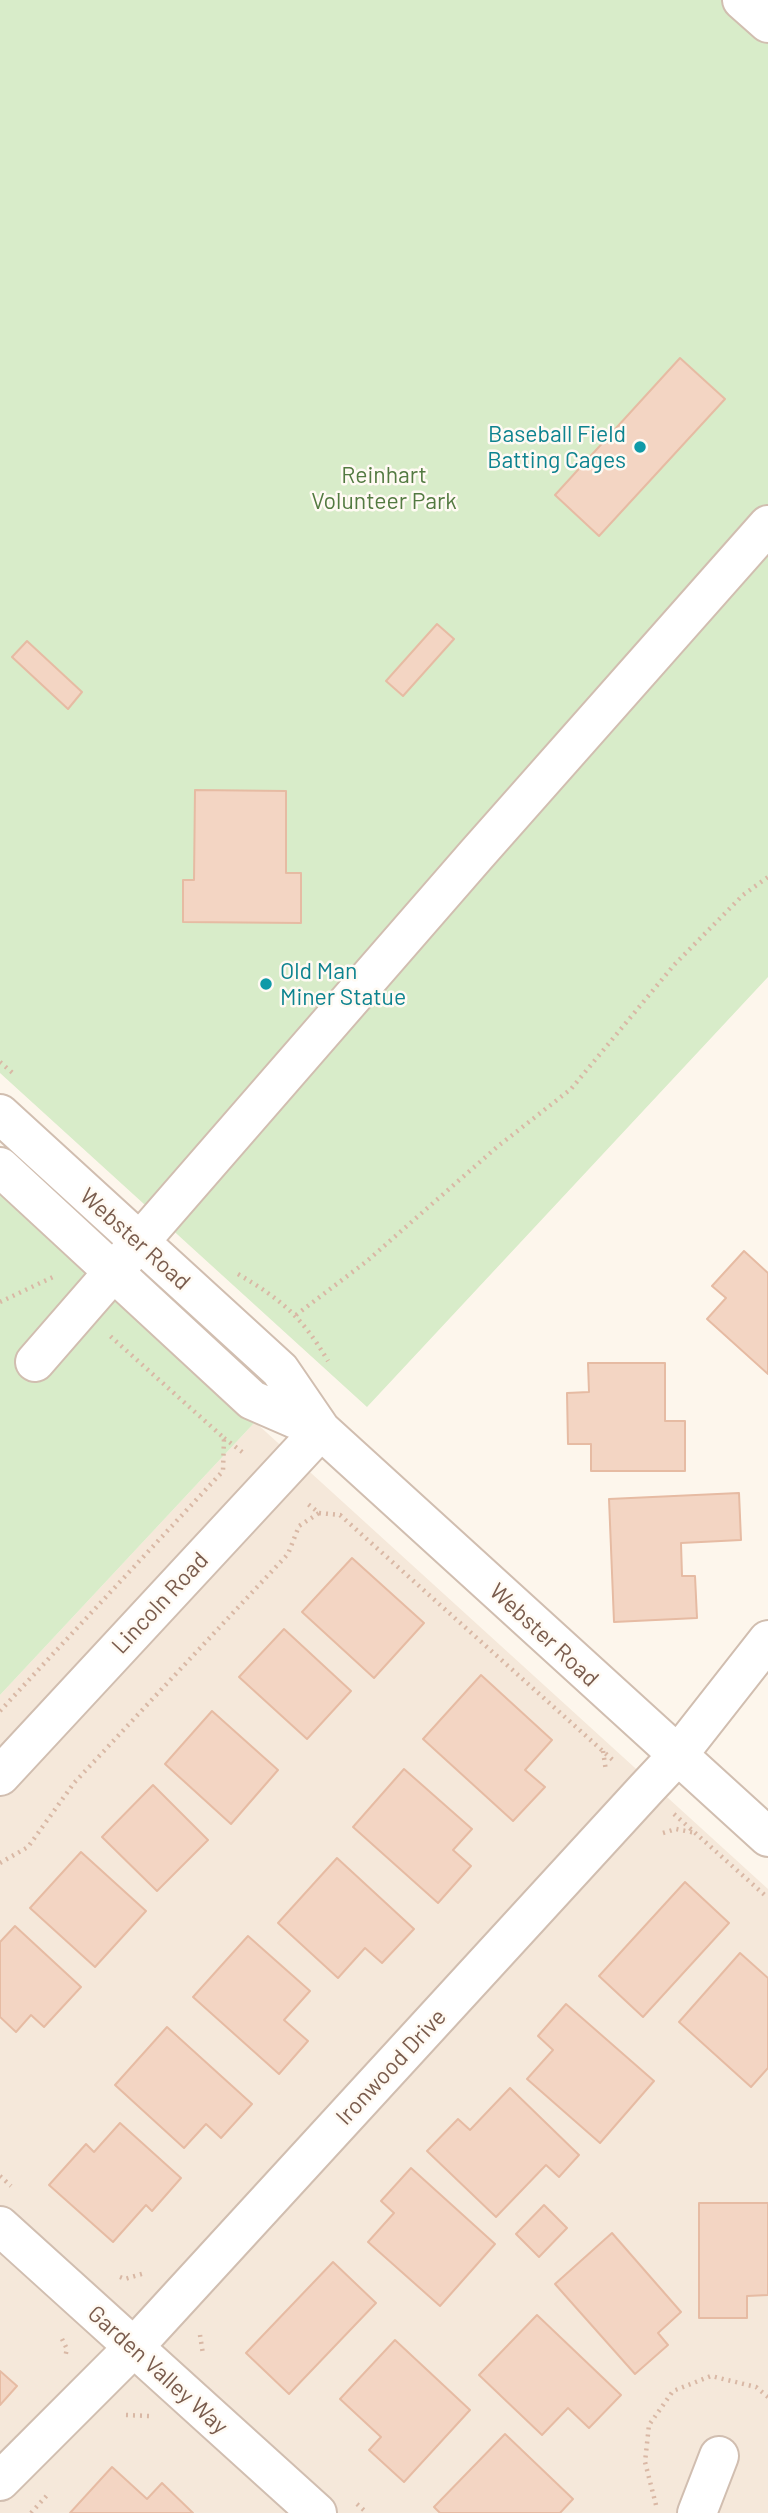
<!DOCTYPE html>
<style>
body{margin:0}
canvas{display:block;background:#fdf6ec}
</style>
<canvas width="768" height="2513"></canvas>
<script>
const c = document.querySelector('canvas').getContext('2d');
c.lineJoin = 'round';
function paint(path, color) { c.fillStyle = color; c.fill(path, 'evenodd'); }
function strokePath(path, color, width, dash) { c.strokeStyle = color; c.lineWidth = width; c.lineCap = dash ? 'butt' : 'round'; c.setLineDash(dash || []); c.stroke(path); }
function label(font, color, halo, rows, align = 'center') {
  c.font = font + ' Barlow,sans-serif'; c.lineWidth = 5; c.setLineDash([]); c.textBaseline = 'middle'; c.strokeStyle = halo; c.fillStyle = color; for (const [text, x, y, turn = 0] of rows) {
    c.save(); c.translate(x, y); c.rotate((+turn || 0) * Math.PI / 180); c.textAlign = isNaN(turn) ? turn : align; if (halo) c.strokeText(text, 0, 0); c.fillText(text, 0, 0); c.restore();
  }
}
paint(new Path2D(`
 M255 1422 768 1889V2513H0V1695Z`), '#f5e8da');
paint(new Path2D(`
 M0 0H768V977L367 1407 0 1073Z
 M0 1190 255 1422 0 1695Z`), '#d8ecc9');
const building = new Path2D(`
 M680 358 725 399 599 536 555 495Z
 M437 624 454 639 403 696 386 681Z
 M27 641 82 692 68 709 12 657Z
 M195 790 286 791V873H301V923L183 922V880H194Z
 M744 1251 768 1273V1374L707 1319 726 1298 712 1286Z
 M588 1363H665V1421H685V1471H591V1444H568L567 1393 589 1392Z
 M739 1493 741 1540 681 1543 682 1576H695L697 1618 614 1622 609 1499Z
 M352 1558 424 1623 374 1678 302 1612Z
 M284 1629 351 1691 307 1739 239 1677Z
 M481 1675 552 1740 525 1770 545 1787 513 1821 423 1739Z
 M212 1711 278 1770 231 1824 165 1764Z
 M404 1769 472 1829 453 1850 471 1866 438 1903 353 1827Z
 M153 1785 208 1840 157 1891 102 1837Z
 M81 1852 146 1911 95 1967 30 1908Z
 M337 1858 414 1929 382 1963 365 1948 338 1978 278 1923Z
 M685 1882 729 1923 643 2017 599 1976Z
 M15 1926 81 1987 44 2027 31 2015 16 2032 0 2017V1942Z
 M248 1936 310 1991 284 2020 308 2041 279 2074 193 1997Z
 M740 1953 768 1978V2068L751 2087 679 2022Z
 M566 2004 654 2081 600 2143 527 2079 553 2050 538 2036Z
 M167 2027 252 2104 221 2138 206 2124 184 2148 115 2085Z
 M510 2088 579 2155 559 2177 546 2165 496 2217 427 2151 458 2119 470 2130Z
 M120 2123 181 2178 152 2211 146 2205 113 2242 49 2185 86 2144 94 2152Z
 M411 2168 495 2244 440 2306 368 2242 394 2213 381 2201Z
 M699 2203H768V2295L747 2296V2318H699Z
 M544 2205 567 2228 539 2257 516 2234Z
 M612 2233 681 2312 658 2333 668 2345 635 2374 555 2284Z
 M333 2262 376 2303 289 2394 246 2353Z
 M537 2315 621 2395 589 2428 568 2408 542 2435 479 2375Z
 M395 2340 470 2410 404 2482 369 2450 381 2437 340 2399Z
 M0 2371 17 2386 0 2405Z
 M505 2434 573 2499 560 2513H440L434 2507Z
 M112 2467 147 2499 162 2483 193 2513H70Z`);
paint(building, '#f3d5c3');
strokePath(building, '#e6bba3', 2);
const minor = new Path2D(`
 M742 0 768 23
 M0 1114 280 1370 321 1430 768 1837
 M0 1167 252 1400 321 1430
 M35 1362 476 855 768 525
 M0 1776 321 1430
 M0 2226 317 2513
 M0 2481 132 2349 646 1789 677 1756 768 1640
 M697 2513 719 2456`);
strokePath(minor, '#d1beb0', 42);
strokePath(new Path2D(`
 M0 1062 15 1075
 M238 1274C282 1300 302 1317 328 1361
 M0 1302 53 1277
 M296 1315 367 1261 497 1147 571 1089 674 965 743 895 768 877
 M224 1438 246 1455
 M319 1513 340 1515 615 1762
 M0 1711 223 1471 224 1438 109 1335
 M603 1751 606 1771
 M674 1814 768 1898
 M663 1833 676 1829 696 1833
 M0 1863 28 1847 74 1783 288 1554 299 1526 319 1513 308 1504
 M0 2176 11 2186
 M120 2277 125 2279 145 2273
 M200 2335 203 2354
 M62 2339 67 2349 65 2357
 M126 2415 149 2416
 M357 2504 367 2513
 M656 2505 645 2462 649 2425 673 2391 711 2376 756 2387 768 2397
 M31 2513 49 2493`), '#d9b8a5', 4.5, [2, 5]);
strokePath(minor, '#fff', 38);
for (const [x, y, r, color] of [
 [640,447,7,"#0f9aa8"],
 [266,984,7,"#0f9aa8"]
]) { const dot = new Path2D(); dot.arc(x, y, r, 0, 2 * Math.PI); c.fillStyle = color; c.fill(dot); strokePath(dot, '#fffaf3', 2.5); }
label('23px', '#0d838f', '#fffaf3', [
 ["Baseball Field",626,434],
 ["Batting Cages",626,460],
 ["Old Man",280,971,"left"],
 ["Miner Statue",280,997,"left"]
], 'right');
label('23px', '#537a41', '#fffaf3', [
 ["Reinhart",384,475],
 ["Volunteer Park",384,501]
]);
label('23px', '#7a5c4d', '#fffaf3', [
 ["Webster Road",135,1239,42],
 ["Lincoln Road",160,1603,-47],
 ["Webster Road",544,1635,43],
 ["Ironwood Drive",391,2067,-47],
 ["Garden Valley Way",158,2370,42]
]);
</script>
